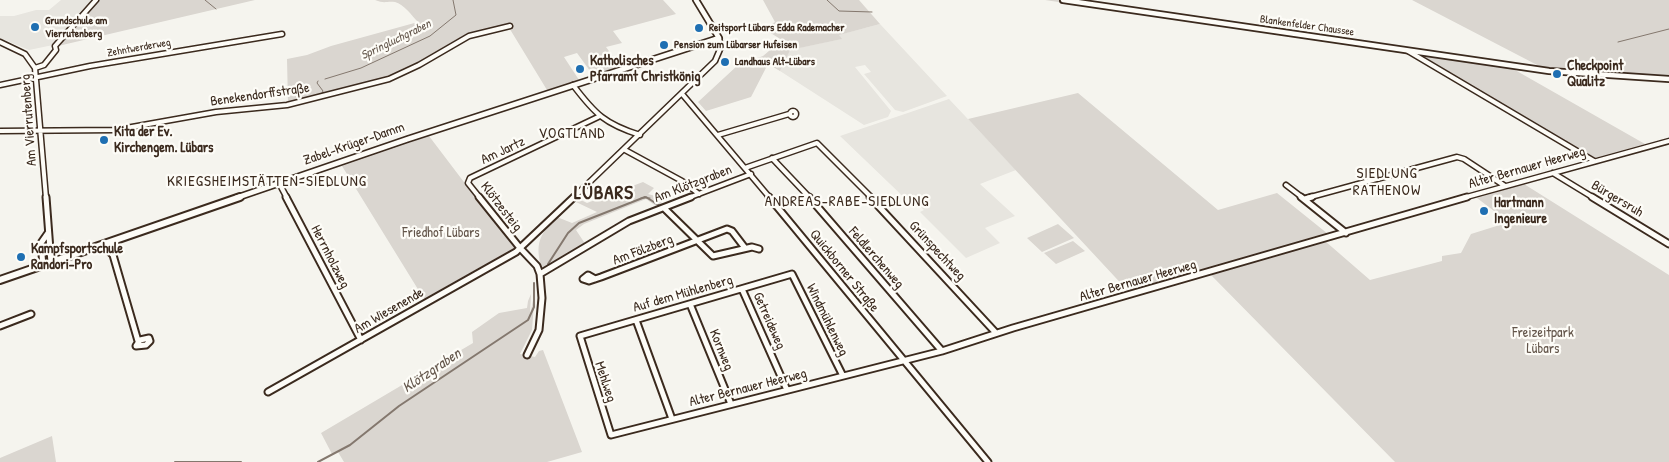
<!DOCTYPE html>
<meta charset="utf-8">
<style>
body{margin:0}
canvas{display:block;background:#f5f4ee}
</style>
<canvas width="1669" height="462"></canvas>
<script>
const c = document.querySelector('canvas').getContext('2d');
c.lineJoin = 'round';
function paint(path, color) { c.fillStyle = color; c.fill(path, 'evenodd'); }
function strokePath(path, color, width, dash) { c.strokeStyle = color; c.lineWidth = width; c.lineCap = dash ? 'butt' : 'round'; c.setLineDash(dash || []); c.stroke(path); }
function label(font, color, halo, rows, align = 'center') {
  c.font = font + ' "Patrick Hand",sans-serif'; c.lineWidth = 4.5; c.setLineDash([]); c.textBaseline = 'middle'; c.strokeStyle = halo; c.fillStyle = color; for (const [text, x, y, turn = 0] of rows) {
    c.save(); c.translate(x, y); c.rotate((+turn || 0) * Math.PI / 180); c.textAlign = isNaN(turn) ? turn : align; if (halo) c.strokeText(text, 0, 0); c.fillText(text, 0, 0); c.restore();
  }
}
paint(new Path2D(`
 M61 0H94L53 45 29 50 0 38V16H14L36 10H49Z
 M880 24 947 96 903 112 895 110 864 74 871 72 865 65 855 67 891 111 888 117 864 125 780 71 789 50 841 39 838 35Z
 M949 99 1016 170 980 184 1015 216 985 228 1000 243 966 258 920 212 924 210 919 205 914 207 840 136Z`), '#e7e5df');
paint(new Path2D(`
 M99 0H255L58 46Z
 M375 0H663L676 14 613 31 622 43 606 47 620 66 593 75 577 53 564 57 579 80 547 90 508 26 472 35 390 78 288 104 287 59 307 55 331 46 418 22C412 16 404 4 395 2 386 1 385 4 375 0Z
 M763 0H859L880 24 839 35 842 39 790 50 780 71 768 64 751 97 706 111 698 102 738 65 763 56 782 40 764 29 775 22Z
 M1045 0H1084L1541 67 1412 0H1669V82L1515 70 1645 144 1591 159 1414 55Z
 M1078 93 1218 210 1277 193 1328 234 1128 291 968 119Z
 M429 136 514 248 424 299 342 166Z
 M643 182 654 188 648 194 655 196 665 206 659 208 646 199 584 224 576 230 586 245 542 271C535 244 538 236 557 217L572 223 597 212 576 202 579 199 587 203Z
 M1524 184 1669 275V462H1395L1210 274 1325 241 1370 280 1442 261V256L1461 253 1471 234 1503 224 1497 219 1502 217 1477 198Z
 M1058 224 1074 238 1042 252 1027 238Z
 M1073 241 1085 251 1056 264 1044 253Z
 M535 290 532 330 520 354 535 357 539 351 543 350 582 452 547 462H344L338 452 332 454 321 433 473 343 472 332 499 313 527 308 528 301 531 294 530 315Z
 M52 436 56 462H0V458Z`), '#dad6d0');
strokePath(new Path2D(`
 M205 0 216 9
 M827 0 839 11 872 12
 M1618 42 1669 29
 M325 79 361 68 430 36 456 15 453 0
 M318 81 317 83 323 91 321 95
 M641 198H650`), '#84786e', 1);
strokePath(new Path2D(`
 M646 197 660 206
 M548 264 568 233 579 223 645 197
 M175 462H241
 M318 462 350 445 399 406 528 320 534 307V283`), '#84786e', 2);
const minorFar1 = new Path2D(`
 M0 42 25 54 35 68 46 198
 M1408 51 1594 161
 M35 68 44 65 56 50 55 46 96 0
 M0 85 90 66 282 34
 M573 85C595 114 605 124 640 135
 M683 95 770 198
 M790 114a3 3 0 1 1 6 0a3 3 0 1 1-6 0Z
 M0 131 115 130 216 112 287 105 389 79 419 65 469 36 510 26
 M718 135 789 114
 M625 150 682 181 699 194
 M772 158 810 198
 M745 168 817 143 872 198
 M1553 173 1594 198
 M279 183 287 198
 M1286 185 1303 198
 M480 198 468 183 470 178 598 117
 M573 198 715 61 721 47 719 38
 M688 198 751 174
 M1307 198 1457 157 1464 159 1505 186
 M1463 198 1669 141`);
const minor = new Path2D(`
 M46 197 51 263
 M286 197 361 340
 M769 197 988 462
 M809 197 942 351
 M870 197 996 333
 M1301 197 1346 233
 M1592 197 1669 244
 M1305 199 1312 197
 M664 208 713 256 752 247 759 249
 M112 242 113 255 138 341
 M103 245 113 255
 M43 266 41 243 48 233
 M540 274 629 221 691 197
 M595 279 588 275 583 279 589 281 601 277 727 229 732 231 745 248
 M742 289 787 390
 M690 304 731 404
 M636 320 672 419
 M0 326 31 314
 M149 338 150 341 146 345 136 346 140 340Z
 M527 355 539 330 542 298 540 274 537 266 520 248 574 197
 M843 376 792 274 580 336 611 435 942 351 1013 328 1467 197
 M268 392 516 252 520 248 479 197`);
const tertiaryFar1 = new Path2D(`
 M1063 0 1549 71 1669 79
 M236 198 408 139 719 38 696 0`);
const tertiary = new Path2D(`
 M0 280 240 197`);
strokePath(minorFar1, '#3b2a1e', 7);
strokePath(minor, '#3b2a1e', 9);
strokePath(tertiaryFar1, '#3b2a1e', 8);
strokePath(tertiary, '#3b2a1e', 10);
strokePath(minorFar1, '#fdfcf7', 4);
strokePath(minor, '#fdfcf7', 5);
strokePath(tertiaryFar1, '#fdfcf7', 4.5);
strokePath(tertiary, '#fdfcf7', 6);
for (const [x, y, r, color] of [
 [35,27,5,"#1f6fb2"],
 [699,28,5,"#1f6fb2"],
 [664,45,5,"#1f6fb2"],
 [725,62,5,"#1f6fb2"],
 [580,69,5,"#1f6fb2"],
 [1557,74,5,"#1f6fb2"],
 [104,140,5,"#1f6fb2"],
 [1484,211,5,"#1f6fb2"],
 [21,257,5,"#1f6fb2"]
]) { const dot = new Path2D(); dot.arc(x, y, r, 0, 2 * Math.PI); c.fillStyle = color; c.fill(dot); strokePath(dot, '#fdfcf7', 2); }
label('bold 11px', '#3b2a1e', '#fdfcf7', [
 ["Grundschule am",45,21],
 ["Vierrutenberg",45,34],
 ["Reitsport Lübars Edda Rademacher",709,28],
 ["Pension zum Lübarser Hufeisen",674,45],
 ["Landhaus Alt-Lübars",735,62]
], 'left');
label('11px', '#3b2a1e', '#fdfcf7', [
 ["Blankenfelder Chaussee",1307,26,8],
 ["Zehntwerderweg",139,48,-10]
]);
label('italic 12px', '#65584d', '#fdfcf7', [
 ["Springluchgraben",396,40,-26]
]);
label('bold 14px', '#3b2a1e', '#fdfcf7', [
 ["Katholisches",590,61],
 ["Pfarramt Christkönig",590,77],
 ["Checkpoint",1567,66],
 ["Qualitz",1567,82],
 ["Kita der Ev.",114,132],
 ["Kirchengem. Lübars",114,148],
 ["Hartmann",1494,203],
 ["Ingenieure",1494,219],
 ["Kampfsportschule",31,249],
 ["Randori-Pro",31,265]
], 'left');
label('14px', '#3b2a1e', '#fdfcf7', [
 ["Benekendorffstraße",260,95,-8],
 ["Am Vierrutenberg",29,120,-94],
 ["Zabel-Krüger-Damm",354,144,-19],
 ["Am Jartz",503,151,-25],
 ["Alter Bernauer Heerweg",1527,168,-16],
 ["Am Klötzgraben",693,184,-21],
 ["Bürgersruh",1617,199,31],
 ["Klötzesteig",501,207,52],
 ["Am Fölzberg",643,250,-21],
 ["Grünspechtweg",937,251,47],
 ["Herrnholzweg",330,257,63],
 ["Feldlerchenweg",876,258,49],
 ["Quickborner Straße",844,271,51],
 ["Alter Bernauer Heerweg",1138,281,-16],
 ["Auf dem Mühlenberg",683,294,-16],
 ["Am Wiesenende",389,311,-30],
 ["Windmühlenweg",827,320,64],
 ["Getreideweg",769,321,66],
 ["Kornweg",721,350,68],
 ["Mehlweg",605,382,72],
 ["Alter Bernauer Heerweg",748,388,-14]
]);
label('14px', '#63554a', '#fdfcf7', [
 ["Friedhof Lübars",441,233],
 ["Freizeitpark",1543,333],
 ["Lübars",1543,349]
]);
c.letterSpacing = '1px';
label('15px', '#3b2a1e', '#fdfcf7', [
 ["VOGTLAND",572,134],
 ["SIEDLUNG",1387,174],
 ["RATHENOW",1387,191],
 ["KRIEGSHEIMSTÄTTEN-SIEDLUNG",267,182],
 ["ANDREAS-RABE-SIEDLUNG",847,202]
]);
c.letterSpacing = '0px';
label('italic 15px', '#65584d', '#fdfcf7', [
 ["Klötzgraben",432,371,-34]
]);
c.letterSpacing = '1px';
label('bold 19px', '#3b2a1e', '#fdfcf7', [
 ["LÜBARS",604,194]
]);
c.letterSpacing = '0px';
</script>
